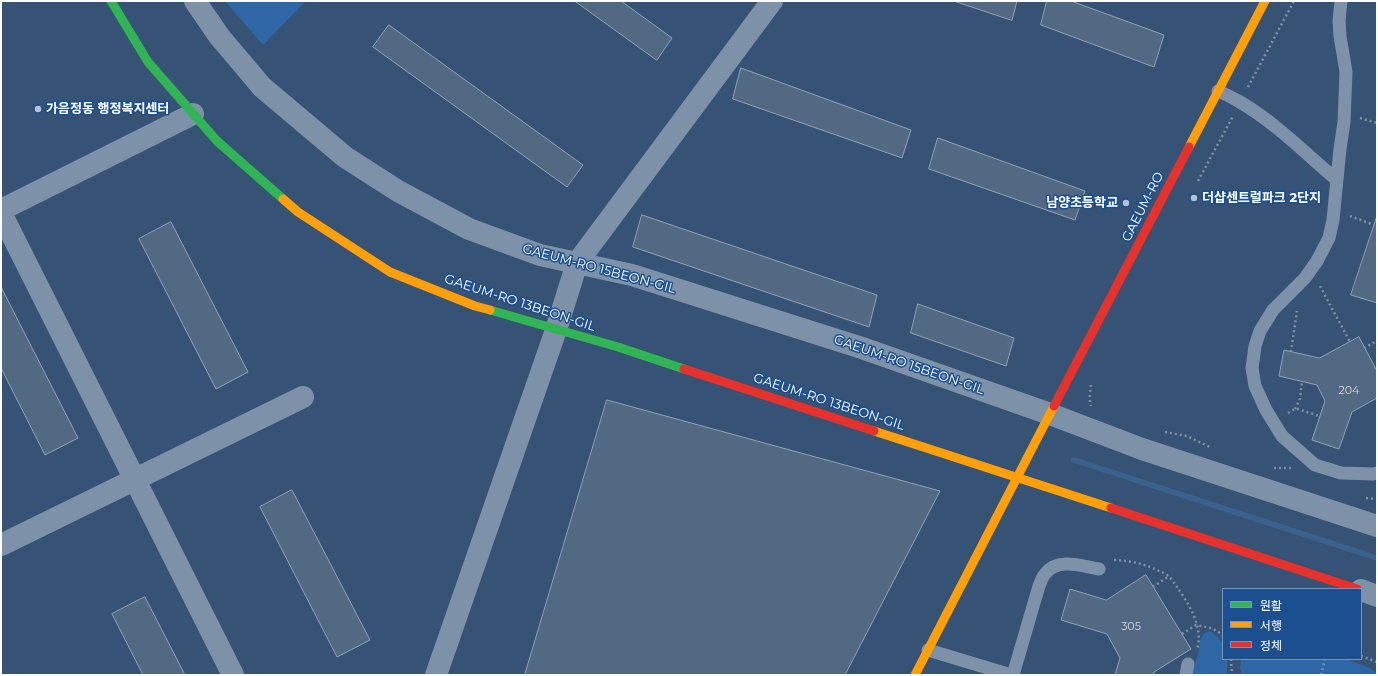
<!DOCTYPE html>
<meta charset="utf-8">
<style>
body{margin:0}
#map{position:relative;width:1378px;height:676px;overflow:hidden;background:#365274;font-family:Montserrat,"Noto Sans KR",sans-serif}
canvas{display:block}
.frame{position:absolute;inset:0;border:2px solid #fff;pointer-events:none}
.legend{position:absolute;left:1222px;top:588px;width:140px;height:72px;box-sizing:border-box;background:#1b4f8f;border:1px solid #7695bc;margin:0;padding:5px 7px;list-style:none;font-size:12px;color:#fff}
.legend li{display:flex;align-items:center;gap:8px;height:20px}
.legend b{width:20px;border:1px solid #7695bc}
</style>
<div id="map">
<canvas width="1378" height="676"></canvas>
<div class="frame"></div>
<ul class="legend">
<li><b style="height:5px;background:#30b455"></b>원활</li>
<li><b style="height:5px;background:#ff9f0a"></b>서행</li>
<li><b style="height:5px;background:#e5322d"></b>정체</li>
</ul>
</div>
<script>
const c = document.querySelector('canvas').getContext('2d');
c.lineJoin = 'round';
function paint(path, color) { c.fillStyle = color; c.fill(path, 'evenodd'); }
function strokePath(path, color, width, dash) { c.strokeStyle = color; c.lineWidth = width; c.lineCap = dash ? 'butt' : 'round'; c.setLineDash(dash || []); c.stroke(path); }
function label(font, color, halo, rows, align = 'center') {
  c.font = font + ' Montserrat,"Noto Sans KR",sans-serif'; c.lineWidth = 3; c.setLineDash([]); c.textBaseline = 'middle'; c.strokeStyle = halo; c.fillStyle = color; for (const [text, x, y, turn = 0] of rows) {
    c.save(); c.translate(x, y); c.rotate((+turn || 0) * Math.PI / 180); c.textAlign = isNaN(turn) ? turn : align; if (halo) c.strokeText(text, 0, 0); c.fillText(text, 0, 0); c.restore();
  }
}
paint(new Path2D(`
 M225 1H306L263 45Z
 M1210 631C1224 640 1223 644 1223 659H1227V675H1191L1198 655 1200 641 1204 633Z
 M1241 659H1346L1370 668 1377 673V675H1242L1240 668Z`), '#2f66a5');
strokePath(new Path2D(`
 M1074 460 1377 558`), '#3b618d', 6);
const building = new Path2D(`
 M575 1H621L672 38 657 60Z
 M954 1H1017L1012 20Z
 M1047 1H1071L1164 35 1154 67 1041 25Z
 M389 25 583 165 567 187 373 47Z
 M741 68 911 130 902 158 733 99Z
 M938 138 1085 191 1075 220 929 169Z
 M642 215 877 295 869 327 633 247Z
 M1377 216V303L1351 295Z
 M171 222 248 372 216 389 139 239Z
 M1 287 78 438 45 455 1 368Z
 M918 304 1014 338 1006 366 911 333Z
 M1359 337 1377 371V398L1352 412 1339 449 1312 440 1325 401 1317 385 1279 376 1284 350 1319 358Z
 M607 400 940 491 845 675H525Z
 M292 490 370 640 337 657 260 507Z
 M1146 575 1191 649 1154 672 1153 675H1115L1120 658 1107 634 1061 620 1070 589 1106 600Z
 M145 597 185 675H143L112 614Z`);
paint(building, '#526984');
strokePath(building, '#92a2b6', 1);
strokePath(new Path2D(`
 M1248 87 1294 1
 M1360 118 1377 123
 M1198 181 1233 116
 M1350 216 1374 225
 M1320 286 1350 342
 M1364 348 1377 341
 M1291 352 1297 311
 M1091 385C1090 392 1089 400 1091 406
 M1295 409 1300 399 1302 381
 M1288 413 1295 409H1298L1319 416
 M1165 432 1187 436 1210 447
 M1274 468H1291
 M1366 498 1377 499
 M1114 560C1133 561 1150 565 1167 575 1171 578 1174 583 1177 587 1189 604 1204 628 1197 649
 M1153 587 1169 576
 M1182 634 1196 625C1206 627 1216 628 1223 636
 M1361 656 1377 662
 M1231 659 1232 675
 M1321 675 1325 659`), '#7d92a8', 2.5, [2, 3]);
strokePath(new Path2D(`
 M1341 1 1339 21 1340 36 1346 72 1344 122 1340 149 1333 220 1329 238 1317 261 1305 278 1273 310 1260 331 1255 346 1252 368 1255 386 1266 410 1282 436 1315 465 1341 473 1373 474 1377 473
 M1218 91C1226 94 1233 98 1240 102 1276 123 1306 154 1337 180
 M928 650 1011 675
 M1013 675 1039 586C1041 582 1042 577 1045 574 1057 557 1082 566 1099 569
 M1186 675 1188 664`), '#7d92a8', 13);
strokePath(new Path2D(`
 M195 1 219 36 262 87 345 157 398 191 469 229 540 255 632 275 862 348 1050 414 1142 449 1377 526
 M1 210 193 114
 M1 213 233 675
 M1 545 303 397
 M1361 590 1377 596
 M436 675 556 330 577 263 772 1`), '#7d92a8', 22);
strokePath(new Path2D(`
 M111 1 148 62 217 141 283 199
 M490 310 618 347 684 369`), '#30b455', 9);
strokePath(new Path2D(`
 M1189 147 1265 1
 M283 199 298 212 390 272 475 306 490 310
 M874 431 1111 508
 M915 675 1054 406`), '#ff9f0a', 9);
strokePath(new Path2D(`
 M684 369 874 431
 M1054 406 1189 147
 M1111 508 1357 589`), '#e5322d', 9);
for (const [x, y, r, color] of [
 [38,109,4,"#b9c2ce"],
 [1194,198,4,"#b9c2ce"],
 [1126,203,4,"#b9c2ce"]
]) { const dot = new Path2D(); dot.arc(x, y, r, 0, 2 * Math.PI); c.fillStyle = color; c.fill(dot); strokePath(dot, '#1b4f8f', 1.5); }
label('11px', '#d4dae0', null, [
 ["204",1349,391],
 ["305",1131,627]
]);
label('bold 13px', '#fff', '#1b4f8f', [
 ["가음정동 행정복지센터",46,109],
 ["더샵센트럴파크 2단지",1202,198],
 ["남양초등학교",1118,203,"right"]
], 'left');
label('13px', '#fff', '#1b4f8f', [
 ["GAEUM-RO",1143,207,-63],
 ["GAEUM-RO 15BEON-GIL",599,269,15],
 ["GAEUM-RO 13BEON-GIL",520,303,18],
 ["GAEUM-RO 15BEON-GIL",909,365,19],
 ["GAEUM-RO 13BEON-GIL",829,402,18]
]);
</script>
